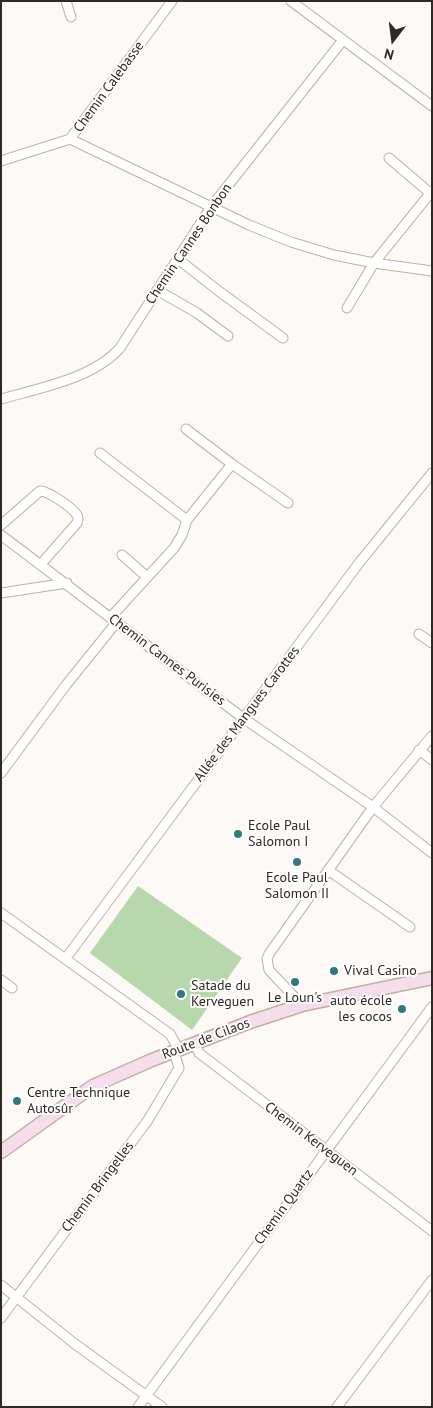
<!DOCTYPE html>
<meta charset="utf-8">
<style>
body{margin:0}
#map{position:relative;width:433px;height:1408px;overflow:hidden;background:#fdf9f6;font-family:"PT Sans",sans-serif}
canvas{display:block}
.frame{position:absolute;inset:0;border:2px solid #302923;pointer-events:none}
.north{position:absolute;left:368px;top:15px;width:50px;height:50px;-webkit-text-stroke:4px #fff;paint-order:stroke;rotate:195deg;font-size:14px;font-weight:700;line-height:20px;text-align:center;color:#302923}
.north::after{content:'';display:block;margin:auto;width:18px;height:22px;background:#302923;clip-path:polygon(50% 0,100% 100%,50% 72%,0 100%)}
</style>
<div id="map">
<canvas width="433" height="1408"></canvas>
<div class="frame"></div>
<div class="north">N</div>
</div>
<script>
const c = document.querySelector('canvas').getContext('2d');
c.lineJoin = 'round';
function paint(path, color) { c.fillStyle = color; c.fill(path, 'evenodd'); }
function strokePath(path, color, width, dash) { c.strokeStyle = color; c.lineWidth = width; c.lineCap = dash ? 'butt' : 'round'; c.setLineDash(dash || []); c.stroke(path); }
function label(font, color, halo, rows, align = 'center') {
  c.font = font + ' "PT Sans",sans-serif'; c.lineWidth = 4; c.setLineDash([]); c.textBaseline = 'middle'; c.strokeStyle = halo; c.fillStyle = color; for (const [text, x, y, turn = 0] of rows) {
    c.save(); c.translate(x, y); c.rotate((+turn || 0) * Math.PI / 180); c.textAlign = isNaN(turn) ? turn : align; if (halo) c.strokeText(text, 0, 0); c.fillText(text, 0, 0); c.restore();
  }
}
paint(new Path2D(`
 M138 886 242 958 192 1030 90 953Z`), '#b7d8ac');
const minor = new Path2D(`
 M66 1 71 17
 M291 1 432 106
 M70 139 249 225 291 242 334 255 374 263 432 271
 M389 158 430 193
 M1 161 70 139 172 1
 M178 259 220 292 283 338
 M157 290 197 313 228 336
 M347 308 374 263 432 191
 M1 399C40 388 92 379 120 348L211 207 343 40
 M186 429 232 464 288 503
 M100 453 187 520
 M1 525 40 491C48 491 72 507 77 515 79 518 78 519 77 523L41 564
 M1 535 243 718 373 807 432 853
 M122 555 147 577
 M1 593 67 583
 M110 618 174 548 182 535 187 520 232 464
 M419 634 432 643
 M419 750 432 760
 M1 773 66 685 116 623
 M328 870 410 927
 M1 913 170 1034 179 1050
 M66 958 359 563 432 473
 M1 980 12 988
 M302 1005 269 970 267 959 269 954 373 807 432 736
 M195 1044 199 1053 432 1231
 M1 1285 75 1344 162 1407
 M1 1318 148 1120 179 1068 174 1052
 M138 1407 432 1007
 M337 1407 432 1280`);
const secondary = new Path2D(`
 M1 1152 93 1086 152 1060 250 1022 302 1005 432 978`);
strokePath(minor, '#c1b0a0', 11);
strokePath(secondary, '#c1b0a0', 15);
strokePath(minor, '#fff', 9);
strokePath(secondary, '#f6ddec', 12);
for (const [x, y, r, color] of [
 [238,834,5,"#317a80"],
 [297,862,5,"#317a80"],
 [334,971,5,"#317a80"],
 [295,982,5,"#317a80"],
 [181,994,5,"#317a80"],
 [402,1009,5,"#317a80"],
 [17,1101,5,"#317a80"]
]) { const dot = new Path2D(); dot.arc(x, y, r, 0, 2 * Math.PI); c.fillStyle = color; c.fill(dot); strokePath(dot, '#fff', 2); }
label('14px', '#302923', '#fff', [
 ["Chemin Calebasse",109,87,-54],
 ["Chemin Cannes Bonbon",189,244,-56],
 ["Chemin Cannes Purisies",167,660,37],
 ["Allée des Mangues Carottes",247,714,-53],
 ["Route de Cilaos",206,1039,-21],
 ["Chemin Kerveguen",311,1139,37],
 ["Chemin Bringelles",98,1187,-53],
 ["Chemin Quartz",284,1207,-54]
]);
label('14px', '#302923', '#fff', [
 ["Ecole Paul",248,826],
 ["Salomon I",248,842],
 ["Ecole Paul",297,878,"center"],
 ["Salomon II",297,894,"center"],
 ["Vival Casino",344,971],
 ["Satade du",191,986],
 ["Kerveguen",191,1002],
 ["Le Loun's",295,998,"center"],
 ["auto école",392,1001,"right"],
 ["les cocos",392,1017,"right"],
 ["Centre Technique",27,1093],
 ["Autosûr",27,1109]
], 'left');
</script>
